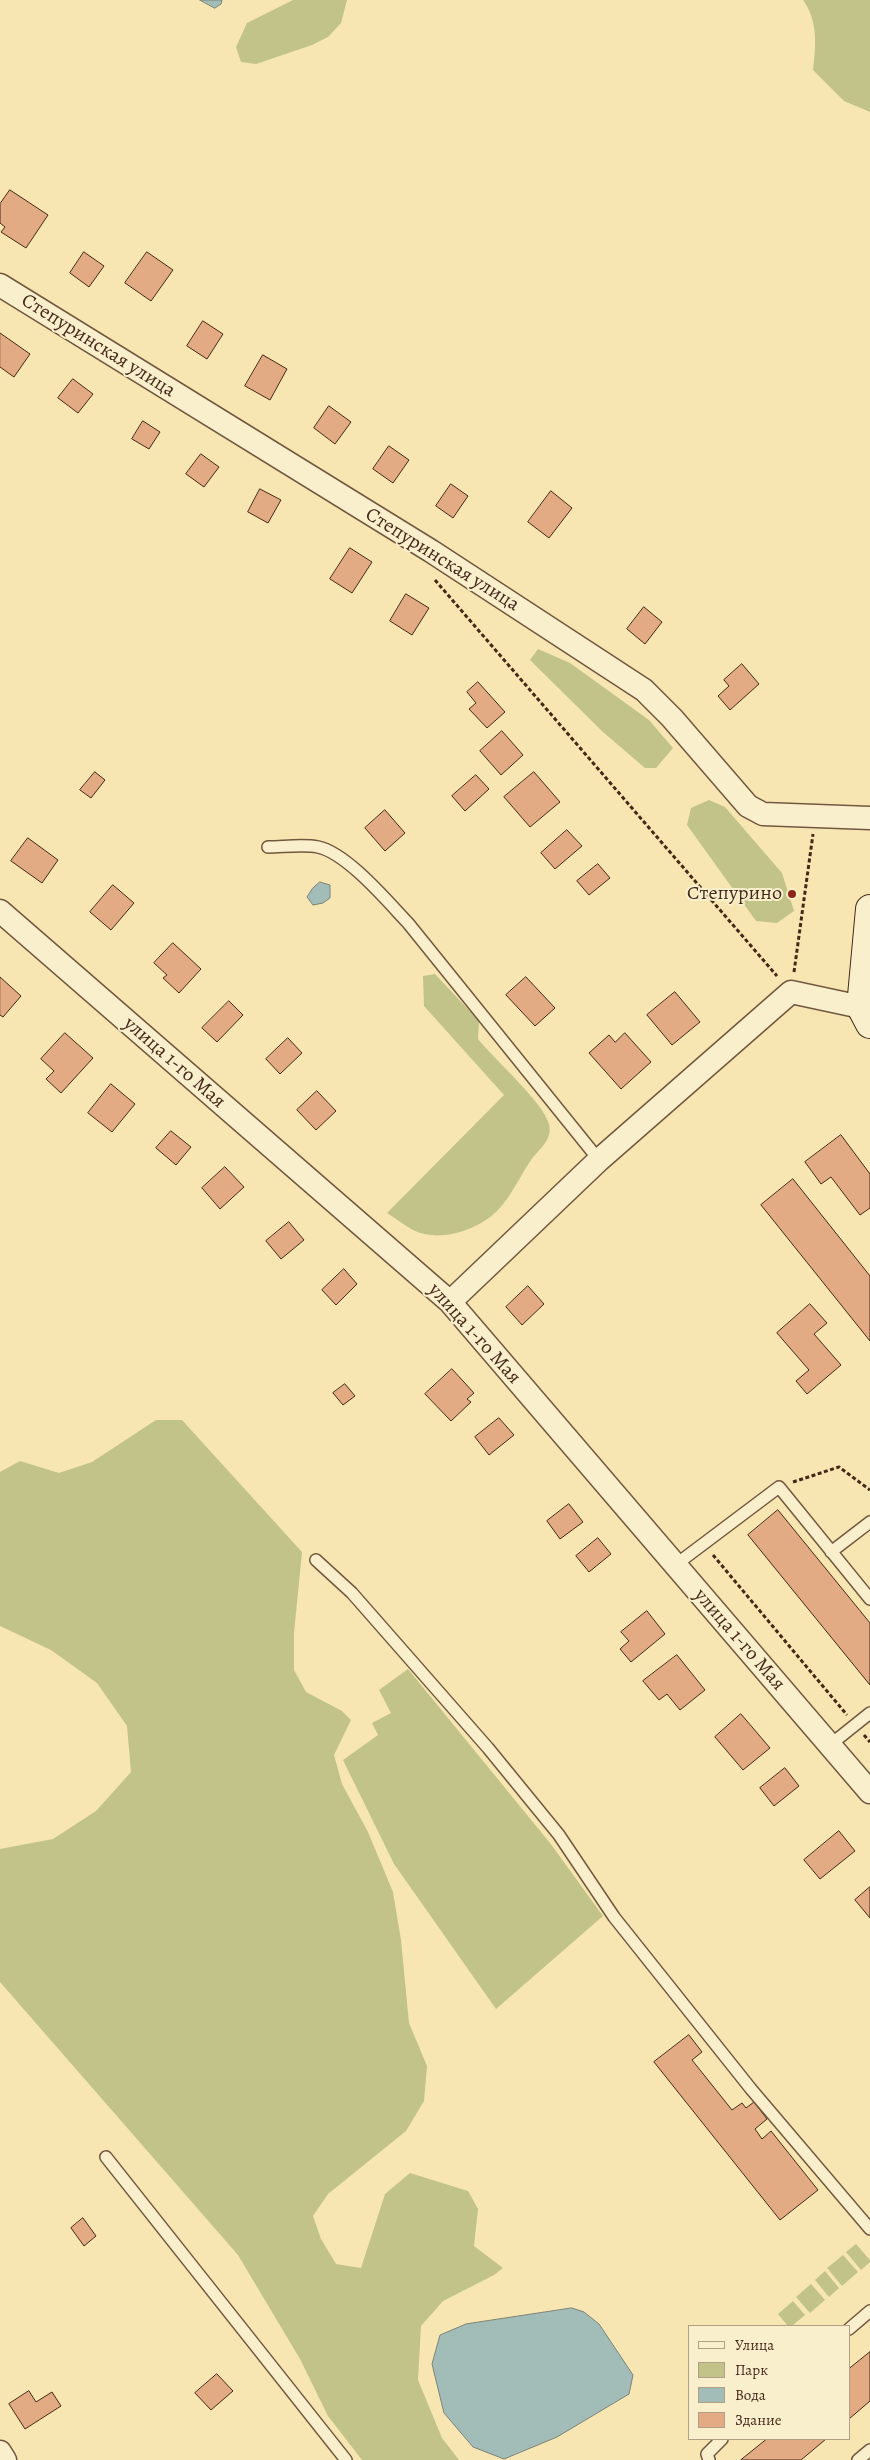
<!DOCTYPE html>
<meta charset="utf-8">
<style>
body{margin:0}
#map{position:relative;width:870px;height:2460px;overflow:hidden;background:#f7e6b2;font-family:Alegreya,serif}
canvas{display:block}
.legend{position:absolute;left:688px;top:2325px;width:162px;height:115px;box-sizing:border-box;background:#faefcd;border:1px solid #b1a085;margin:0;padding:6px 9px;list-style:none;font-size:15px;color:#442918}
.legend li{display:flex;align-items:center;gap:10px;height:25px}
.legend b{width:25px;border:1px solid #b1a085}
</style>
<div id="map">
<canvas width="870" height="2460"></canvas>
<ul class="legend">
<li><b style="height:6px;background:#faefcd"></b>Улица</li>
<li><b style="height:14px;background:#c2c389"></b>Парк</li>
<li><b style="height:14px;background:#a2bdb7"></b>Вода</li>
<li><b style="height:14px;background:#e3ab83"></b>Здание</li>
</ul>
</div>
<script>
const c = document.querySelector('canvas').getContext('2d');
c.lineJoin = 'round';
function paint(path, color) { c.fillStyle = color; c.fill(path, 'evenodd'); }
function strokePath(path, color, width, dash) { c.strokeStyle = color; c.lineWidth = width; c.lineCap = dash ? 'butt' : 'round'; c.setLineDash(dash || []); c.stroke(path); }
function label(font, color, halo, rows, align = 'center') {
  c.font = font + ' Alegreya,serif'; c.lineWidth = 4; c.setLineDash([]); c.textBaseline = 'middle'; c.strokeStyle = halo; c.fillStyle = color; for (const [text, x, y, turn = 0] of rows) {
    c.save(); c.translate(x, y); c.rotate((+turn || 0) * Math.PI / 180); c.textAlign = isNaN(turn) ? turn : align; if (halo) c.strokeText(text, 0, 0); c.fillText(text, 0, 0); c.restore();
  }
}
paint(new Path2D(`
 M293 0H347L341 23 328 37 312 45 256 64 241 62 236 47 247 23Z
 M803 0H870V112L844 101 813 70C816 45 818 21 803 0Z
 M538 649 570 663 649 720 673 748 656 768H645L603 732 530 660Z
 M709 800 725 807 782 873 794 911 777 923 756 921 687 825 691 808Z
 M435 974 479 1021 478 1039C493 1058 543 1102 549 1124 553 1140 539 1149 531 1160 520 1176 511 1197 497 1211 477 1231 438 1243 413 1230 404 1225 395 1218 387 1213L504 1095 424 1006 423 976Z
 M156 1420H182L302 1552 294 1633V1670L306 1692 342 1711 351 1720 334 1755 342 1784 368 1832 393 1892 401 1940 409 2023 427 2066 424 2101 406 2131 328 2194 313 2216 321 2239 336 2264 361 2268 385 2194 410 2173 468 2191 478 2209 474 2246 503 2268 494 2275 443 2301 421 2326 418 2380 442 2438 459 2460H362L328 2416 300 2359 238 2255 0 1982V1849L53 1839 96 1811 131 1772 127 1726 97 1683 51 1650 0 1626V1472L20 1461 59 1473 92 1462Z
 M408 1669 550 1843 603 1916 496 2009 394 1864 343 1760 378 1735 372 1723 391 1713 379 1690Z
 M856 2244 870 2260V2262L861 2270 846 2252Z
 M843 2255 858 2272 842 2286 827 2268Z
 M825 2271 839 2288 829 2297 815 2280Z
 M811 2284 825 2300 810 2313 796 2297Z
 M793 2301 805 2315 792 2326H788L778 2314Z`), '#c2c389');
const water = new Path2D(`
 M200 0H222L221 4 215 8Z
 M320 882 330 885V898L323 903 313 905 307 897 312 889Z
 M572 2308 584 2312 599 2324 633 2375 629 2394 557 2437 504 2459 473 2447 444 2413 432 2364 440 2335 466 2324Z`);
paint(water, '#a2bdb7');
strokePath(water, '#7c8277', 1);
const building = new Path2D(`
 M10 190 48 215 26 248 1 232 5 227 0 223V204Z
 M84 252 104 266 89 287 70 273Z
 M147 252 173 270 151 301 125 283Z
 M203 321 223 334 207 359 187 346Z
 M0 333 30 354 14 377 0 367Z
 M263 355 287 369 270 400 245 386Z
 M73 379 93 394 78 413 58 398Z
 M329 406 351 422 335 444 314 428Z
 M143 421 160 432 149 449 132 439Z
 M389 446 409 460 393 483 373 469Z
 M201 454 219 467 204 487 186 474Z
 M451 484 468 496 453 518 436 506Z
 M260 489 281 500 268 523 248 512Z
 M551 491 572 508 549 538 528 522Z
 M350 548 372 562 352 593 330 579Z
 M406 594 429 608 412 635 390 621Z
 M644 607 662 622 645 644 627 629Z
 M742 664 759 684 730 710 718 696 729 686 724 680Z
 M478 682 505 712 487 728 469 709 476 703 467 692Z
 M502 731 523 755 501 775 480 751Z
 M95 772 105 780 91 798 80 790Z
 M534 772 560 802 530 827 504 797Z
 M476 775 489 789 465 811 452 796Z
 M385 810 405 833 385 851 365 828Z
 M567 830 582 846 555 869 541 853Z
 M28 838 58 860 42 883 11 861Z
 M598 864 610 878 589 895 577 881Z
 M113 885 134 903 111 930 90 912Z
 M173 943 201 969 179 993 163 978 167 975 154 963Z
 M0 977 21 996 3 1017 0 1015Z
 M526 977 555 1008 535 1026 506 995Z
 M675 992 700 1022 672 1045 647 1015Z
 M229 1001 243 1015 217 1042 202 1028Z
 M65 1033 93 1058 61 1093 46 1079 54 1071 41 1059Z
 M625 1033 651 1062 621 1089 589 1053 609 1035 615 1042Z
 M288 1038 302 1053 280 1074 266 1059Z
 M111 1084 135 1104 112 1132 88 1113Z
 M317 1091 336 1111 316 1130 297 1110Z
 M171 1131 191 1147 176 1165 156 1148Z
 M841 1135 870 1174V1208L860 1215 831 1177 821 1184 805 1162Z
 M225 1167 244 1187 220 1209 202 1188Z
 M793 1179 870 1276V1341L761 1205Z
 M289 1222 304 1240 281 1259 266 1241Z
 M344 1269 357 1284 336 1305 322 1290Z
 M528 1286 544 1304 522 1325 506 1307Z
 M810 1304 827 1323 814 1334 841 1365 807 1394 796 1381 809 1370 777 1333Z
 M452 1369 474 1393 467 1399 471 1402 451 1421 425 1394Z
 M345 1384 355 1396 343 1405 333 1393Z
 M499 1418 514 1435 489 1455 475 1437Z
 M569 1504 583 1522 560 1539 547 1521Z
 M778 1510 870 1623V1685L748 1535Z
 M598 1538 611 1554 589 1572 576 1556Z
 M647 1611 665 1634 631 1662 620 1649 629 1641 621 1632Z
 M677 1655 705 1690 680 1710 667 1694 659 1700 643 1681Z
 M741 1714 770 1748 743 1770 715 1737Z
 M785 1768 799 1786 774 1806 760 1788Z
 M839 1831 855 1851 820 1879 804 1860Z
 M870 1887V1918L855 1900Z
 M689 2035 702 2052 692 2060 732 2110 742 2103 746 2108 754 2102 767 2119 755 2129 762 2139 771 2131 818 2190 780 2220 654 2062Z
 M83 2218 96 2236 84 2246 71 2228Z
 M870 2352V2401L849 2419V2369Z
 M217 2374 233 2391 211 2410 195 2393Z
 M29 2391 36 2402 52 2392 61 2406 25 2429 9 2404Z
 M767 2439H826L801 2460H741Z`);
paint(building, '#e3ab83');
strokePath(building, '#442918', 1);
const lane = new Path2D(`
 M268 847C283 847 303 844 318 847 347 853 388 902 408 923L599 1160
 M831 1552 870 1522
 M316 1560 352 1593 488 1748 559 1835 614 1917 751 2089 870 2229
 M674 1566 779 1487 870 1599
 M830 1745 870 1713
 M106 2157 346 2460
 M849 2329 870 2311
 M709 2460 707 2454 722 2439
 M858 2460 870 2450`);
const street = new Path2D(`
 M0 285 431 551 644 690 672 718 748 806 763 814 870 818
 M0 911 450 1302 870 1792
 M450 1302 599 1160 791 992 861 1007
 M0 2452 5 2460`);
const secondary = new Path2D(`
 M870 909 861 1007 870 1024`);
strokePath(lane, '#71583e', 14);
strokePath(street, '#71583e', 25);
strokePath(secondary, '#442918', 30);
strokePath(new Path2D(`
 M435 580 777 976
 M794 972 813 834
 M793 1482 839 1467 870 1490
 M713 1555 847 1715
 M864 1735 870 1742`), '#442918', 3, [4, 2.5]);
strokePath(lane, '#faefcd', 11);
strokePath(street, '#faefcd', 22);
strokePath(secondary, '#faefcd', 28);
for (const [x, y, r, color] of [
 [792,894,5,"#8f2418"]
]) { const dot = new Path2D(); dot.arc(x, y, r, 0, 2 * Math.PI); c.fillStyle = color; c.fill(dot); strokePath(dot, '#faefcd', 2); }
label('20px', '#442918', '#faefcd', [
 ["Степуринская улица",98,346,32],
 ["Степуринская улица",442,560,32],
 ["улица 1-го Мая",174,1063,41],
 ["улица 1-го Мая",474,1334,48],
 ["улица 1-го Мая",739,1640,49]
]);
label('20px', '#442918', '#faefcd', [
 ["Степурино",782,894]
], 'right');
</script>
